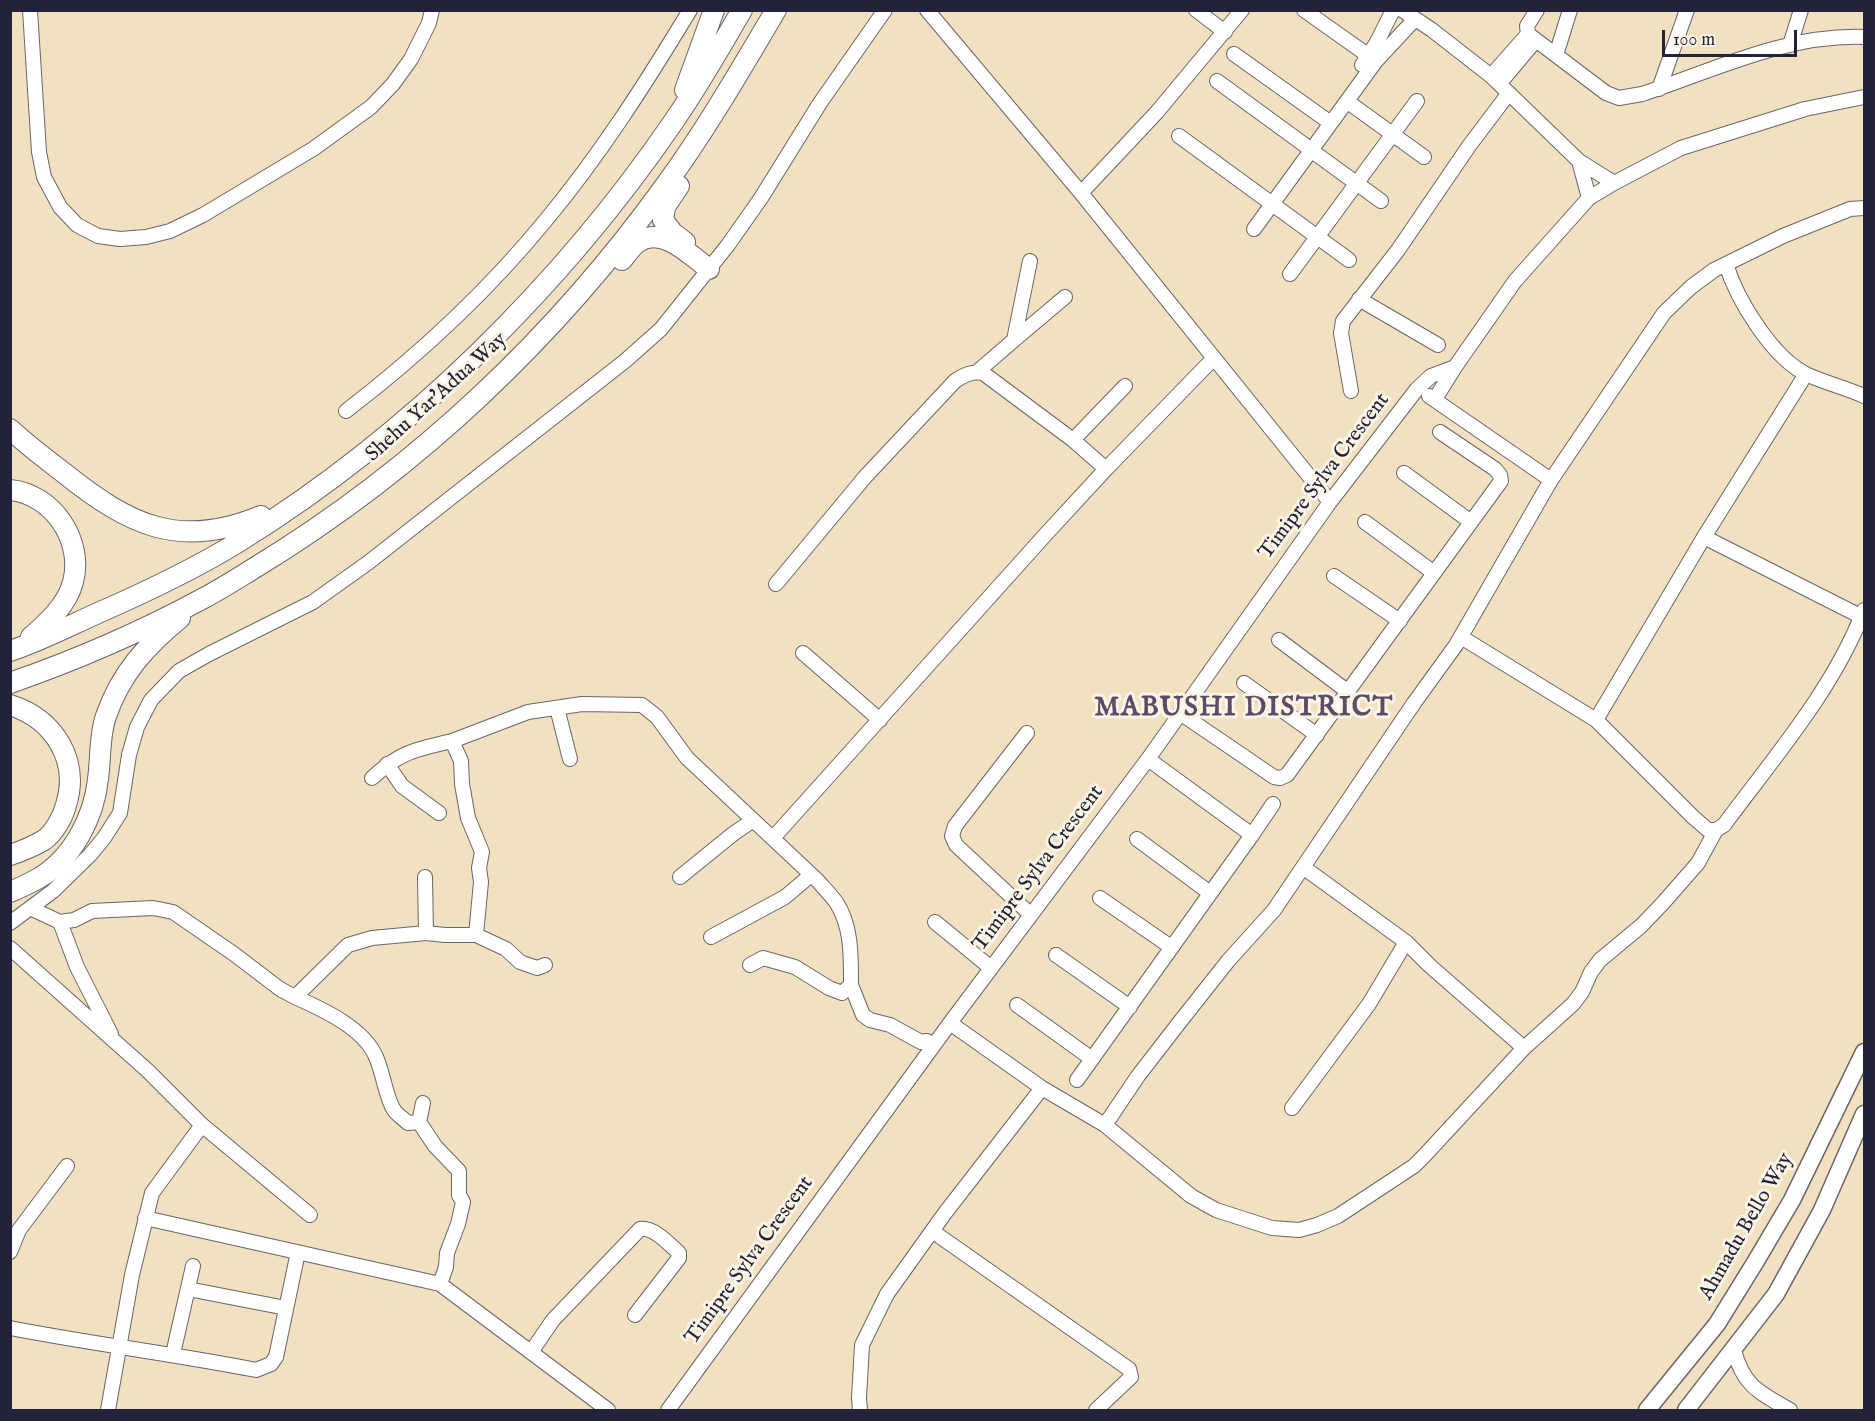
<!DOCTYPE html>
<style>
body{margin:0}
#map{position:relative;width:1875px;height:1421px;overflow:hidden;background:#f1e1c1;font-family:"IM FELL English",serif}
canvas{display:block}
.frame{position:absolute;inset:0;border:12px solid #22223b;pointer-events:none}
.scale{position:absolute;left:1662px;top:30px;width:135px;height:27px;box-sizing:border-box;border:3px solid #22223b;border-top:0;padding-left:8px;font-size:18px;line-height:21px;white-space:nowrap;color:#22223b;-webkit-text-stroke:4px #fcf5e5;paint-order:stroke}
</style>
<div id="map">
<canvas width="1875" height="1421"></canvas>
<div class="frame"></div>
<div class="scale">100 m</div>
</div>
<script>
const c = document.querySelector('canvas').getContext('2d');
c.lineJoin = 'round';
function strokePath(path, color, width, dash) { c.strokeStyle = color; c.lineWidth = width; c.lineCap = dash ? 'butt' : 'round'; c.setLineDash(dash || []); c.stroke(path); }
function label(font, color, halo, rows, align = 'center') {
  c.font = font + ' "IM FELL English",serif'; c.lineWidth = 6; c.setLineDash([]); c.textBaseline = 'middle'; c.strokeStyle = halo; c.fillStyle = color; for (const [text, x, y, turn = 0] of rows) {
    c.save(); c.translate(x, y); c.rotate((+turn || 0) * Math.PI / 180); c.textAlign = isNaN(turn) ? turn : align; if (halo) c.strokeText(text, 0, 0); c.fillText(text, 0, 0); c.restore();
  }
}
const minor = new Path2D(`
 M30 10 39 152 44 177 60 207 77 225 98 236 120 239 146 237 170 231 203 215 313 149 371 107 393 84 411 59 429 23 432 10
 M927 10 1081 193 1330 502
 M1196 10 1225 32
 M1304 10 1376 61
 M1402 10 1432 30 1491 76 1579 161 1614 183
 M1537 10 1527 26 1528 34 1606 93 1619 98 1642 94C1714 70 1787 34 1864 37
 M1790 45 1801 10
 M1234 54 1325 119
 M1556 55 1570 10
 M1362 65 1377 42 1393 10
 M1491 76 1528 34
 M1217 81 1306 146
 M1499 84 1536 40
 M1659 89 1687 10
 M1348 102 1424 157
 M1179 136 1349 260
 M1312 151 1381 201
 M1579 161 1589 198
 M1081 193 1157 112 1242 10
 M1254 229 1376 61 1415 19
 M1726 264C1737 300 1773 359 1808 375 1826 383 1846 388 1864 396
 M1290 274 1417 101
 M1359 299 1438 345
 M1014 340 1065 297
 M977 372 1014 340 1030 261
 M1351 391 1341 333 1343 321 1398 250 1469 146 1509 93
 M1429 396 1551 480
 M1435 399 1455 367 1515 281 1589 198 1614 183 1681 148 1805 109 1864 97
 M346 411C419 355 487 292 546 220 600 155 646 83 690 10
 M1073 440 1125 386
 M1404 473 1471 522
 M1365 522 1434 573
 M1704 537 1862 617
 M1334 576 1400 621
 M776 584 865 477 955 381C964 375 972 371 983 373L1073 440 1106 469
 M1461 637 1596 720 1693 817 1708 830H1716L1724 825C1775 756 1833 690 1864 610
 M1279 640 1347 691
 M803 653 880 720
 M1244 683 1317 735
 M557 708 570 759
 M1180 713 1274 777 1280 778 1287 775 1501 481 1500 475 1495 469 1440 432
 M1596 720 1704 537 1806 374
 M1027 733 955 826 952 836 956 845 1031 915
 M387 764 402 786 439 813
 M372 778C401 751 415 750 452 741
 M1252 835 1273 804
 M773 838 1046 534 1106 469 1214 358
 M1137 839 1210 893
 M1303 867 1406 942 1430 966 1524 1048
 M425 877 426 933
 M680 877 733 834 752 821
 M1100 898 1171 947
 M30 908 60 922 74 920 92 911 153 908 173 912 234 954 280 989 295 997 348 945 372 938 426 933 445 935H476L506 949 520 962 537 968 545 965
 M60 922 77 967 111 1034
 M935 922 991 968
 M10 923 53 891 90 855 104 838 120 813 129 755 137 727 151 700 179 671 209 654 313 602 369 562 625 361 661 329 728 245 761 198 820 103 885 10
 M476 935 481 882 479 868 482 852 468 818 462 784 461 761 452 741 528 712 582 704 642 705 657 717 687 758 817 880C823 887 830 894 836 902 852 926 851 957 851 985L842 993 829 988 795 967 763 958 750 965
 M711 937 785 897 811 875
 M10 948 148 1071 202 1125 152 1193 132 1275 108 1410
 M1056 955 1130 1007
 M851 985 863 1015 870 1020 890 1025 921 1042 927 1041 933 1046
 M295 997C322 1009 364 1028 376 1057 383 1072 386 1098 394 1110 397 1115 404 1119 408 1123L419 1122 423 1103
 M1017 1005 1092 1059
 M950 1023 1042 1088 1105 1125 1191 1196 1216 1210 1272 1228 1299 1230 1317 1225 1338 1216 1414 1166 1424 1156 1524 1048 1573 1004 1582 992 1591 972 1600 960 1641 926 1663 903 1698 863 1716 830
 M1077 1080 1252 835 1148 759
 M1292 1108 1369 1004 1406 942
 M419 1122 435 1146 459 1171V1195L463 1202 458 1224 447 1253 446 1267 440 1284 608 1410
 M202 1125 310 1215
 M1105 1125 1138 1076 1179 1023 1228 961 1274 910 1414 703 1456 645 1551 480 1664 313 1691 287 1714 270 1783 236 1850 209 1864 208
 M145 1218 440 1284
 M932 1231 1129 1369 1131 1377 1096 1410
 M10 1252 19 1230 67 1166
 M188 1289 286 1308
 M10 1328C92 1344 175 1354 256 1370L271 1364 276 1357 298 1252
 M1734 1350C1743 1386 1760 1393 1790 1410
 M531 1352 553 1320 640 1229C654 1227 669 1244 679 1253V1258L635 1315
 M173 1354 193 1266
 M668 1410 950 1023 1148 759 1330 502 1417 389 1431 376 1455 367
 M860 1410 859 1398 862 1345 887 1294 945 1213 1042 1088`);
const major = new Path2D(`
 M1647 1410 1717 1324 1756 1261 1792 1200 1864 1052
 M1686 1410 1776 1294 1822 1210 1864 1114`);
const highway = new Path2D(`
 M685 90 714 10
 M679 186 665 207 663 220 673 233 685 242
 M622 260C627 254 631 247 638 242 662 225 691 256 709 269
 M10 429C27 445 46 459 64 473 129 525 179 550 261 516
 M10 490C53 494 84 541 73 582 67 605 48 622 31 637
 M10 651C40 641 69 626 98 613 146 592 195 569 240 541 409 436 562 285 674 121 699 85 720 48 742 10
 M10 683C76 660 141 632 202 599 221 589 238 578 256 567 417 469 557 336 667 183 707 128 741 69 776 10
 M10 705C54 719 80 760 66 805 63 817 54 833 44 840 34 846 22 851 10 855
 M10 892C20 888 30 883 39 878 73 858 94 817 98 779 101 758 99 736 106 716 121 673 146 646 180 618`);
strokePath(minor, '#6a656a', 16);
strokePath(major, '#6a656a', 19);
strokePath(highway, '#6a656a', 22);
strokePath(minor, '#fff', 14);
strokePath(major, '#fff', 16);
strokePath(highway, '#fff', 20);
label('21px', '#22223b', '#fcf5e5', [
 ["Shehu Yar'Adua Way",437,398,-42],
 ["Timipre Sylva Crescent",1325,477,-53],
 ["Timipre Sylva Crescent",1039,869,-53],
 ["Ahmadu Bello Way",1747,1227,-60],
 ["Timipre Sylva Crescent",750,1261,-54]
]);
c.letterSpacing = '1.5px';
label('bold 27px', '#5d4c67', '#fcf5e5', [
 ["MABUSHI DISTRICT",1244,709]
]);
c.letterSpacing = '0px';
</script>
